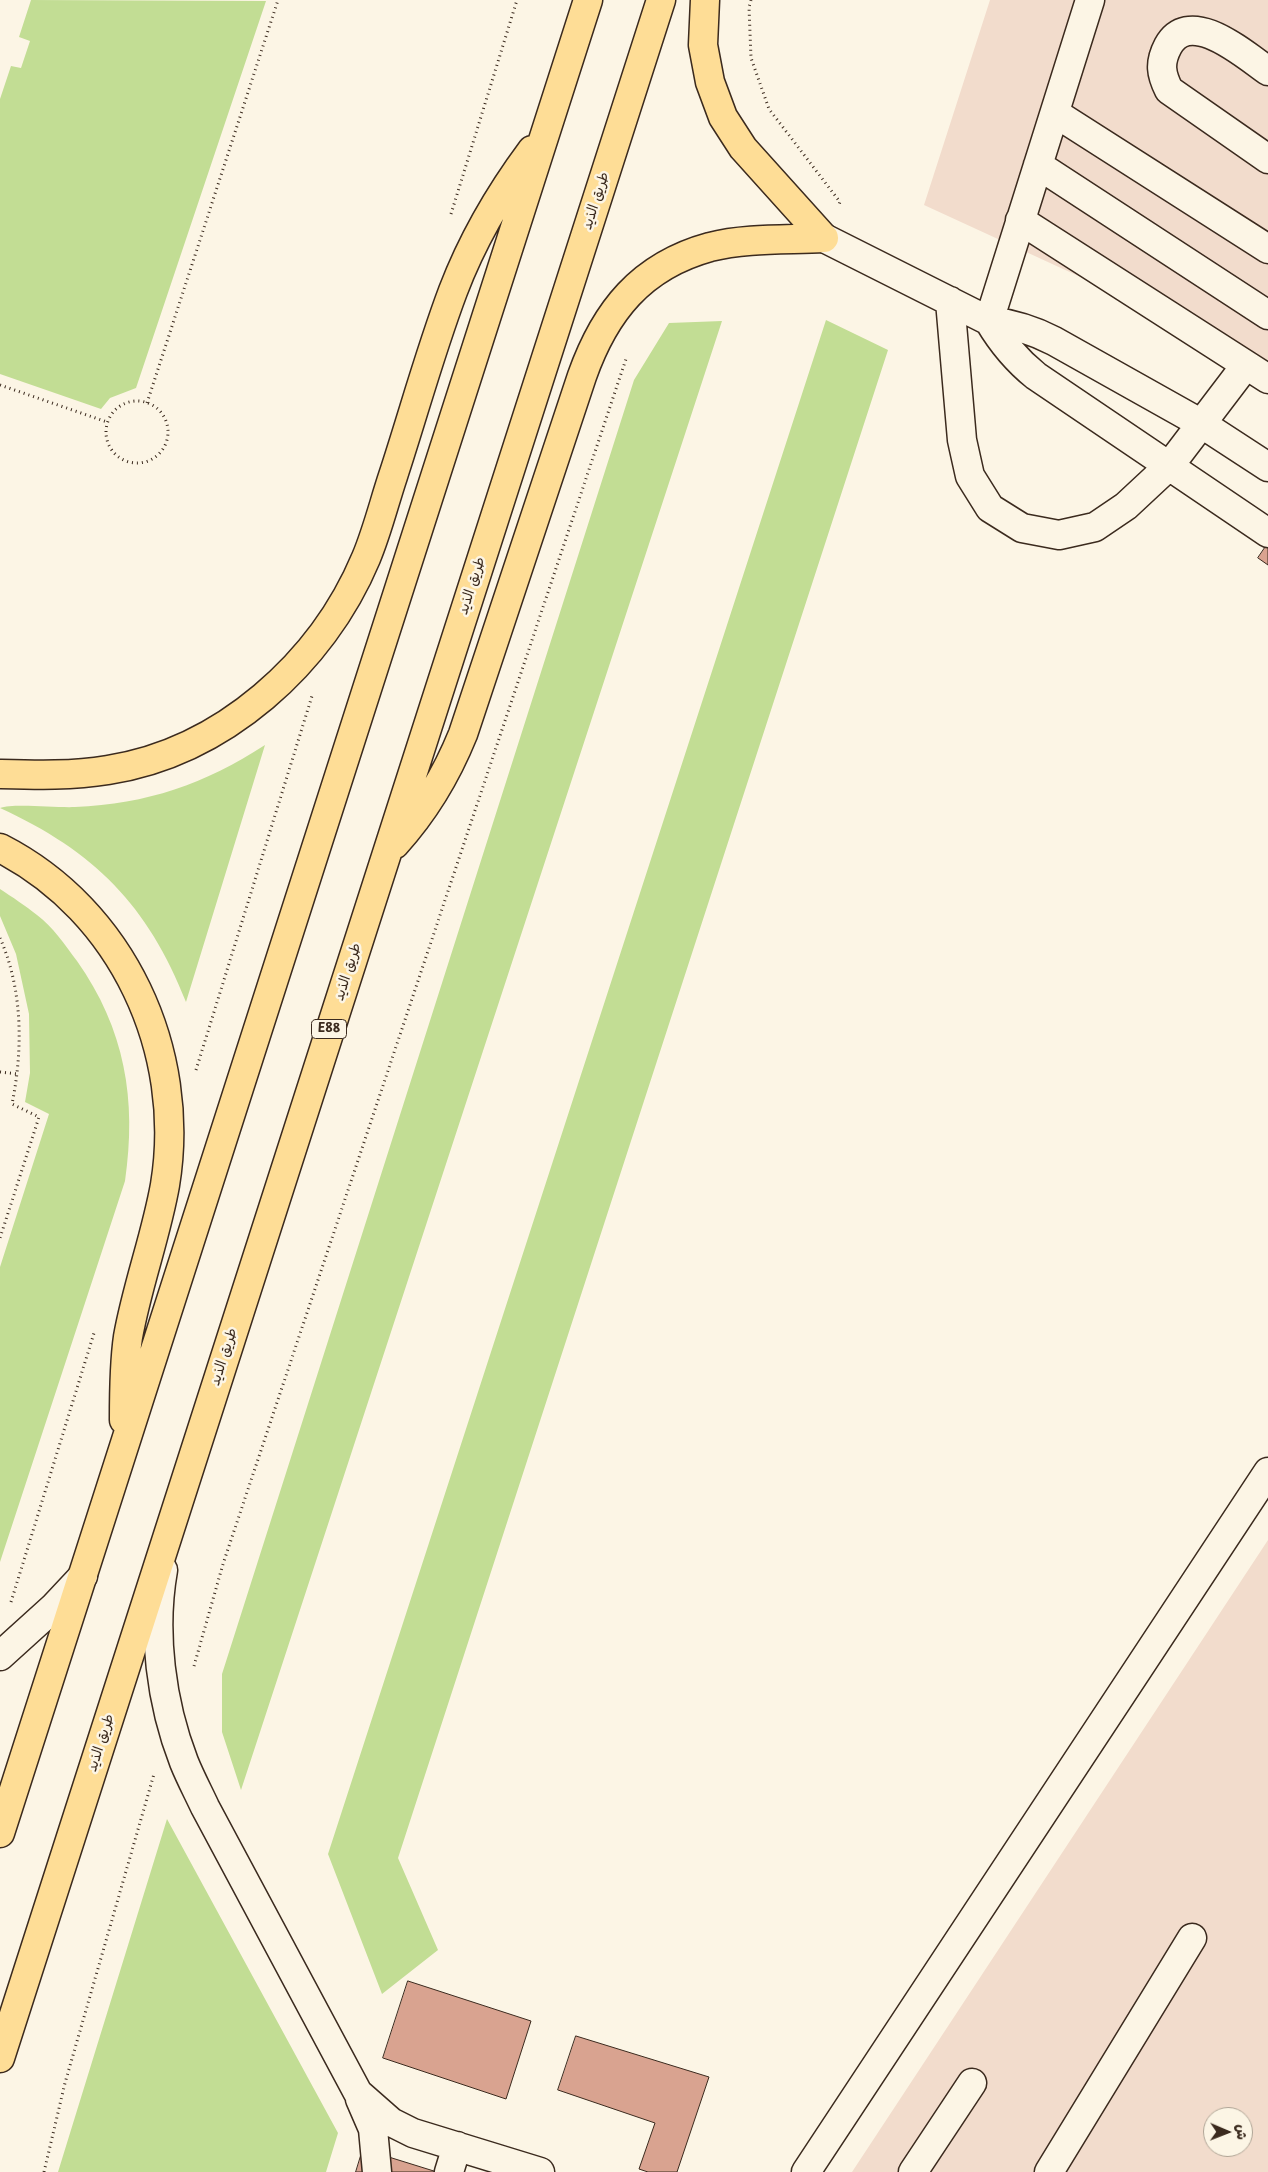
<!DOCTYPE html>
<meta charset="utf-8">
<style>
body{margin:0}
#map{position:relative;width:1268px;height:2172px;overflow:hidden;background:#fcf5e5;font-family:"Playpen Sans","Playpen Sans Arabic",sans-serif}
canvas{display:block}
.north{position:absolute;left:1203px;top:2107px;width:50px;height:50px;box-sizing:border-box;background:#fcf5e5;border:1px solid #afa495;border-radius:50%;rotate:91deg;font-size:14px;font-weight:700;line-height:20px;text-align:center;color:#3b2a1e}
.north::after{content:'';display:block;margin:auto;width:18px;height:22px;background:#3b2a1e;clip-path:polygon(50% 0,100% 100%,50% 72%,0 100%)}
</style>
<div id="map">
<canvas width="1268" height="2172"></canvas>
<div class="north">ش</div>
</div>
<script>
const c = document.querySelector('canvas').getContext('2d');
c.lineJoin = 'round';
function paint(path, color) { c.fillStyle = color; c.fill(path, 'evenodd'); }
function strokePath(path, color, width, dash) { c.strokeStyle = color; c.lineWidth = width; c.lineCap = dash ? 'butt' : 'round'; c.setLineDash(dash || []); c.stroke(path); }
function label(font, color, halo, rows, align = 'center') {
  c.font = font + ' "Playpen Sans","Playpen Sans Arabic",sans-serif'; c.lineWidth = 5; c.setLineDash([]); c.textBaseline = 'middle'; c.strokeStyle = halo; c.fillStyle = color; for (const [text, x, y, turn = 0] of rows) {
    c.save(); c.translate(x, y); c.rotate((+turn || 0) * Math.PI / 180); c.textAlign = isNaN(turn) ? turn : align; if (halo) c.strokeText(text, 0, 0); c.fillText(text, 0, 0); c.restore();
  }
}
paint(new Path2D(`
 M990 0H1268V391L1087 280 924 205Z
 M1268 1540V2172H852ZM1213 2117H1243V2147H1213Z`), '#f2dccc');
paint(new Path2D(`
 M31 0 266 1 136 388 110 398 101 409 0 374V99L11 66 21 68 30 41 19 37Z
 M826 320 888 350 398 1858 438 1950 382 1994 328 1854Z
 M722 321 241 1790 222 1732V1674L634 380 669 323Z
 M265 745 186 1002C148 905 94 851 0 808 13 803 57 808 75 807 147 804 205 784 265 745Z
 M0 889C12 897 26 906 37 915 53 927 65 945 77 961 125 1029 137 1100 125 1181L0 1562V1267L49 1114 25 1102 30 1073 29 1014 16 954 0 916Z
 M167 1819 338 2133 326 2172H58Z`), '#c2dd94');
const building = new Path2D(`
 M1268 543V565L1258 558Z
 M408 1981 531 2021 506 2099 383 2058Z
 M576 2036 709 2077 677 2172H648L639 2169 655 2123 558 2090Z
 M363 2149 437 2172H356Z`);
paint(building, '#d9a390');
strokePath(building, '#3b2a1e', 1);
const minor = new Path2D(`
 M1090 0 989 321C1002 343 1016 360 1036 376L1268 533
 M1268 71C1245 55 1190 6 1168 46 1159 63 1161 74 1169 90L1268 159
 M1055 113 1268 249
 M1038 165 1268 315
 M1020 220 1268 379
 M824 238 989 321C1013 324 1033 330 1054 341L1202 424 1268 467
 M950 301 962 440 970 476 990 508 1022 528 1059 535 1095 527 1126 506 1170 465 1246 365
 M163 1570C152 1632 161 1703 184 1762 190 1777 198 1792 205 1807L358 2093 391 2122 413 2133 540 2172
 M0 1656 53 1608 83 1576
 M360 2099 373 2129 377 2172
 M449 2172 457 2146
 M806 2172 1268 1472
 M913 2172 972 2083
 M1049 2172 1192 1938`);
const highway = new Path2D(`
 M705 0 703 45 710 82 723 117 743 148 824 238
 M0 774C37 775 72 776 108 770 223 752 322 663 366 558 377 532 384 503 393 476 413 415 430 352 453 291 472 241 500 193 532 150
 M395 844C425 811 446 776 463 734L582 376C605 311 641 266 710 247 746 238 787 240 824 238
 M0 848C123 911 187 1051 165 1185 156 1236 137 1286 128 1337 124 1364 124 1393 124 1420
 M0 1833 588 0
 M0 2058 661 0`);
strokePath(minor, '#3b2a1e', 31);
strokePath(highway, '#3b2a1e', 31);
strokePath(new Path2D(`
 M751 0 749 7 751 58 769 109 840 202 838 207
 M451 214 517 0
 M0 385 107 422
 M106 432a31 31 0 1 1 62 0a31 31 0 1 1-62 0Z
 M147 403 278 0
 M0 938C23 990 23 1050 12 1104L39 1117 0 1238
 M196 1070 312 696
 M0 1072 18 1074
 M11 1602 94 1333
 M194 1666 223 1564 626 359
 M44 2172 65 2083 154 1774`), '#3b2a1e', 3, [1, 4]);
strokePath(minor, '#fcf5e5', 28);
strokePath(highway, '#fedd96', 28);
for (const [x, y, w] of [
 [329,1029,35]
]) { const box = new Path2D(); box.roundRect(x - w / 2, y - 9.5, w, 19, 4); c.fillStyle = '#fcf5e5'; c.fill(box); strokePath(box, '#3b2a1e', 1); }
label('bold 12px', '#3b2a1e', null, [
 ["E88",329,1029]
]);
label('14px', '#3b2a1e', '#fcf5e5', [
 ["طريق الذيد",596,201,-72],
 ["طريق الذيد",472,586,-72],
 ["طريق الذيد",348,972,-72],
 ["طريق الذيد",224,1357,-72],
 ["طريق الذيد",101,1743,-72]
]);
</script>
